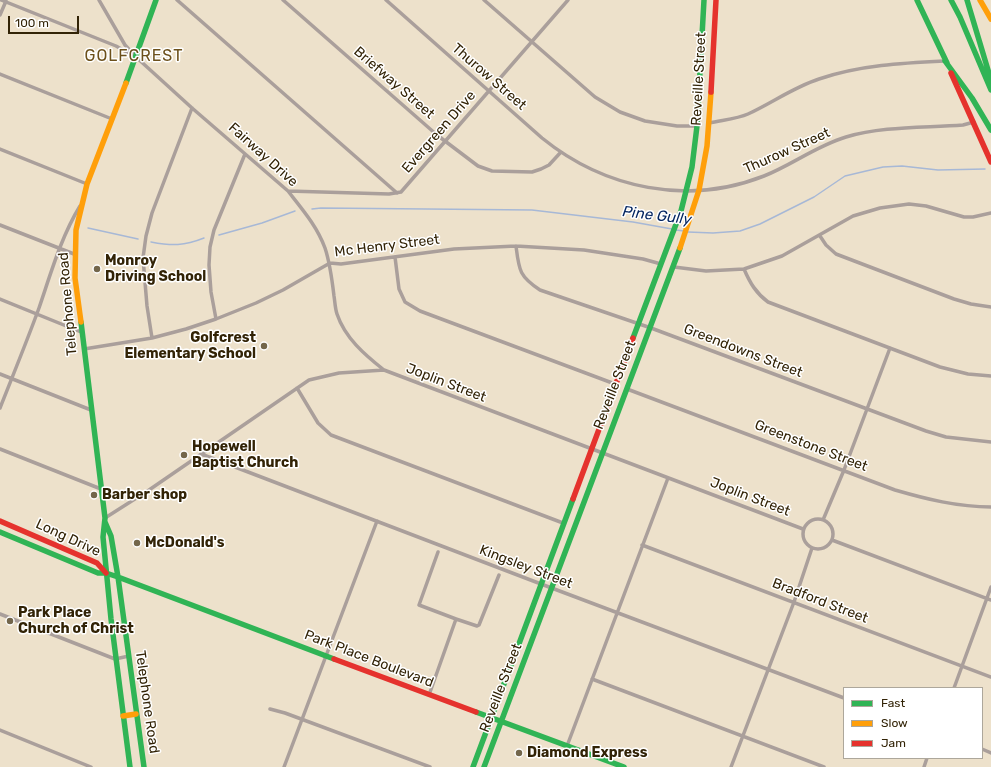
<!DOCTYPE html>
<style>
body{margin:0}
#map{position:relative;width:991px;height:767px;overflow:hidden;background:#ede1cb;font-family:Rubik,sans-serif}
canvas{display:block}
.legend{position:absolute;left:843px;top:687px;width:140px;height:72px;box-sizing:border-box;background:#fff;border:1px solid #ada79b;margin:0;padding:5px 7px;list-style:none;font-size:12px;color:#322306}
.legend li{display:flex;align-items:center;gap:8px;height:20px}
.legend b{width:20px;border:1px solid #ada79b}
.scale{position:absolute;left:8px;top:16px;width:71px;height:18px;box-sizing:border-box;border:2px solid #322306;border-top:0;padding-left:5px;font-size:12px;line-height:14px;white-space:nowrap;color:#322306;-webkit-text-stroke:3px #fff;paint-order:stroke}
</style>
<div id="map">
<canvas width="991" height="767"></canvas>
<ul class="legend">
<li><b style="height:5px;background:#30b455"></b>Fast</li>
<li><b style="height:5px;background:#ff9f0a"></b>Slow</li>
<li><b style="height:5px;background:#e5322d"></b>Jam</li>
</ul>
<div class="scale">100 m</div>
</div>
<script>
const c = document.querySelector('canvas').getContext('2d');
c.lineJoin = 'round';
function strokePath(path, color, width, dash) { c.strokeStyle = color; c.lineWidth = width; c.lineCap = dash ? 'butt' : 'round'; c.setLineDash(dash || []); c.stroke(path); }
function label(font, color, halo, rows, align = 'center') {
  c.font = font + ' Rubik,sans-serif'; c.lineWidth = 3; c.setLineDash([]); c.textBaseline = 'middle'; c.strokeStyle = halo; c.fillStyle = color; for (const [text, x, y, turn = 0] of rows) {
    c.save(); c.translate(x, y); c.rotate((+turn || 0) * Math.PI / 180); c.textAlign = isNaN(turn) ? turn : align; if (halo) c.strokeText(text, 0, 0); c.fillText(text, 0, 0); c.restore();
  }
}
strokePath(new Path2D(`
 M312 209 321 208 532 210 633 222 672 229
 M88 228 138 239
 M676 230 684 231
 M688 232 713 233 740 231 760 224 814 197 845 176 883 167 902 166 938 170 985 169
 M219 235 262 223 295 211
 M151 242C172 246 184 246 204 238`), '#a7b8d6', 1.5);
strokePath(new Path2D(`
 M1 0 116 46 132 55
 M99 0 125 45 136 57 192 108 288 191C302 209 317 226 325 248 330 263 332 279 334 296 335 302 335 308 337 314 345 338 365 355 384 370
 M177 0 397 193
 M283 0 437 135 478 166 492 171 532 172 541 169 549 165 561 152
 M386 0 542 138C605 189 688 206 764 176 792 165 816 146 846 137 883 126 924 128 963 125L974 122
 M484 0 595 97 620 112 645 121 677 126H697
 M0 15 6 1
 M0 74 112 119
 M709 123C722 120 737 119 748 114 772 103 794 87 819 79 860 65 903 63 945 61
 M0 149 87 184
 M288 191 389 194 401 192 568 0
 M0 225 74 254
 M820 236 826 245 836 254 954 299 971 304 991 307
 M516 246C519 270 519 276 540 290L651 328 926 431 946 437 991 442
 M395 257 399 289 405 302 420 311 615 384
 M674 267 706 271 744 269 782 256 853 216 880 208 909 204 926 206 964 217H973L991 213
 M744 269C750 283 756 293 768 302L940 367 968 374 991 376
 M0 299 81 332
 M216 319 211 292 209 265 210 247 214 230 245 154
 M152 338 147 306 143 258 146 236 152 213 192 108
 M84 349 152 338 186 329 216 319 256 303 283 290 330 263 341 264 454 249 516 246 584 250 643 259 661 264
 M0 374 91 410
 M297 388 318 423 331 435 563 523
 M627 389 895 490C926 499 958 507 991 507
 M0 408C13 375 27 341 39 308 51 273 61 237 80 206
 M0 449 101 489
 M201 454 541 584 844 698
 M105 518 149 490 309 380 339 373 384 370 803 529
 M803 534a15 15 0 1 1 30 0a15 15 0 1 1-30 0Z
 M823 520 844 470 890 348
 M832 540 991 600
 M642 545 991 677
 M0 614 115 659 129 656
 M456 619 477 626 479 625 499 575
 M592 679 824 767
 M954 688 991 587
 M429 695 456 619 419 605 438 552
 M270 709 285 713 430 767
 M0 730 91 767
 M567 746 668 478
 M982 749 991 753
 M284 767 377 521
 M731 767 794 602 812 548
 M924 767 927 758`), '#aa9f9b', 3.5);
strokePath(new Path2D(`
 M917 0 947 63
 M951 0 960 17 991 90
 M967 0 991 80
 M945 61 972 98 991 130
 M126 83 156 0
 M81 322 105 518 103 537 111 619 130 767
 M633 338 681 211 692 167 697 126 704 0
 M105 522 111 536 118 577 144 767
 M0 532 98 573H106L118 577 334 659
 M476 712 624 767
 M473 767 573 499
 M484 767 680 248`), '#30b455', 5.5);
strokePath(new Path2D(`
 M980 0 991 19
 M680 248 699 190 707 146 711 92
 M81 322 75 278 76 230 87 184 126 83
 M123 716 136 714`), '#ff9f0a', 5.5);
strokePath(new Path2D(`
 M951 73 991 162
 M711 92 716 0
 M573 499 633 338
 M0 521 97 563 106 573
 M334 659 476 712`), '#e5322d', 5.5);
for (const [x, y, r, color] of [
 [97,269,4,"#73664b"],
 [264,346,4,"#73664b"],
 [184,455,4,"#73664b"],
 [94,495,4,"#73664b"],
 [137,543,4,"#73664b"],
 [10,621,4,"#73664b"],
 [519,753,4,"#73664b"]
]) { const dot = new Path2D(); dot.arc(x, y, r, 0, 2 * Math.PI); c.fillStyle = color; c.fill(dot); strokePath(dot, '#fff', 1.5); }
label('14px', '#322306', '#fff', [
 ["Thurow Street",489,77,41],
 ["Reveille Street",699,79,-87],
 ["Briefway Street",394,83,41],
 ["Evergreen Drive",439,132,-49],
 ["Thurow Street",787,151,-24],
 ["Fairway Drive",263,155,42],
 ["Mc Henry Street",387,246,-7],
 ["Telephone Road",68,304,-95],
 ["Greendowns Street",743,351,21],
 ["Joplin Street",446,383,21],
 ["Reveille Street",615,385,-69],
 ["Greenstone Street",811,446,21],
 ["Joplin Street",750,497,21],
 ["Long Drive",68,538,25],
 ["Kingsley Street",526,567,21],
 ["Bradford Street",820,601,21],
 ["Park Place Boulevard",369,659,21],
 ["Reveille Street",501,688,-69],
 ["Telephone Road",147,702,82]
]);
label('bold 14px', '#322306', '#fff', [
 ["Monroy",105,261],
 ["Driving School",105,277],
 ["Golfcrest",256,338,"right"],
 ["Elementary School",256,354,"right"],
 ["Hopewell",192,447],
 ["Baptist Church",192,463],
 ["Barber shop",102,495],
 ["McDonald's",145,543],
 ["Park Place",18,613],
 ["Church of Christ",18,629],
 ["Diamond Express",527,753]
], 'left');
label('italic 15px', '#052661', '#fff', [
 ["Pine Gully",657,216,7]
]);
c.letterSpacing = '1px';
label('16px', '#6c501b', '#fff', [
 ["GOLFCREST",134,56]
]);
c.letterSpacing = '0px';
</script>
